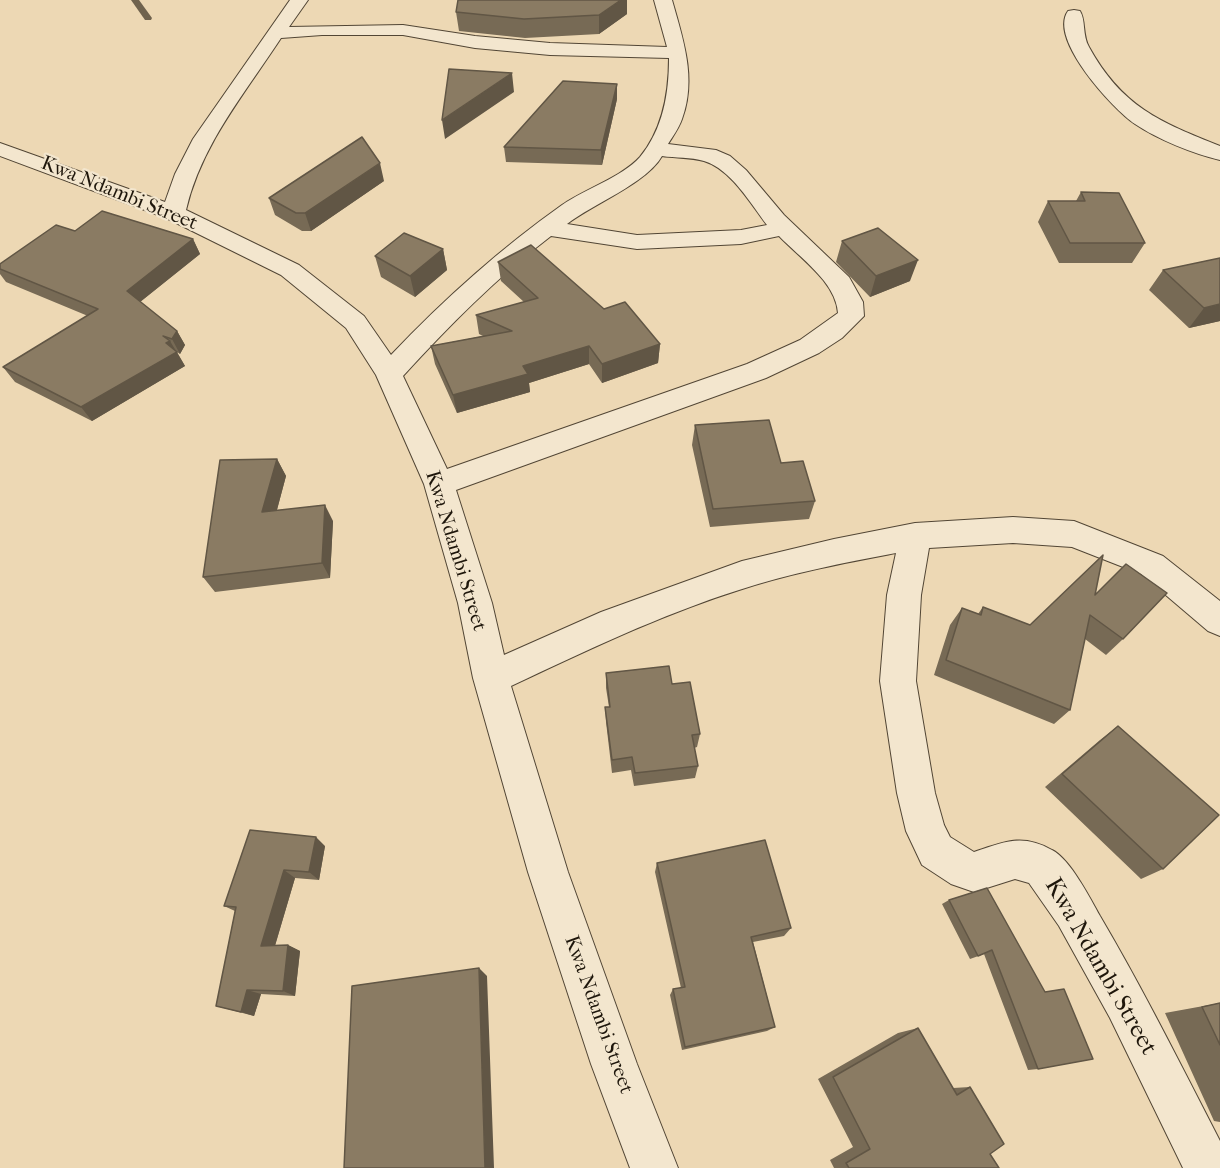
<!DOCTYPE html>
<style>
body{margin:0}
canvas{display:block;background:#edd8b4}
</style>
<canvas width="1220" height="1168"></canvas>
<script>
const c = document.querySelector('canvas').getContext('2d');
c.lineJoin = 'round';
function paint(path, color) { c.fillStyle = color; c.fill(path, 'evenodd'); }
function strokePath(path, color, width, dash) { c.strokeStyle = color; c.lineWidth = width; c.lineCap = dash ? 'butt' : 'round'; c.setLineDash(dash || []); c.stroke(path); }
function label(font, color, halo, rows, align = 'center') {
  c.font = font + ' "IM FELL French Canon",serif'; c.lineWidth = 4.5; c.setLineDash([]); c.textBaseline = 'middle'; c.strokeStyle = halo; c.fillStyle = color; for (const [text, x, y, turn = 0] of rows) {
    c.save(); c.translate(x, y); c.rotate((+turn || 0) * Math.PI / 180); c.textAlign = isNaN(turn) ? turn : align; if (halo) c.strokeText(text, 0, 0); c.fillText(text, 0, 0); c.restore();
  }
}
paint(new Path2D(`
 M131 0H139L152 18 151 20H145Z`), '#70634e');
const minor = new Path2D(`
 M290 0H308L289 27 403 25 475 36 550 43 667 47 654 0H672C683 39 697 79 682 119 679 128 673 136 668 144L716 150 730 156 746 170 784 215 849 277 863 302 864 316 842 338 819 353 766 378 456 490 492 603 504 655 601 612 742 561 834 539 915 523 1013 517 1074 521 1163 556 1220 601V636L1208 631 1141 574 1072 547 1013 543 929 548 921 595 916 681 935 793 944 825 950 837 974 852C1004 842 1022 833 1052 850 1070 859 1090 898 1100 916 1143 989 1181 1065 1220 1141V1168H1183L1110 1018 1059 926 1029 883 1015 879 974 892 951 884 922 865 906 831 897 793 880 681 887 595 896 553C844 563 790 573 739 590 660 615 586 651 511 686L568 872 637 1064 678 1168H630L591 1064 528 872 473 678 458 603 424 484 376 375 346 328 281 275 166 218 0 156V143L165 202 175 174 193 139ZM322 35H403L475 48 550 55 669 58C669 94 663 129 640 157 622 177 585 189 562 205 500 249 443 300 391 355L364 316 299 265 186 210C201 145 245 93 281 38ZM662 156C675 158 691 157 704 161 731 169 751 204 767 225L741 230 637 235 567 224C593 204 647 183 662 156ZM551 236 637 249 741 244 779 236C800 258 836 282 838 313L800 340 747 364 447 469 403 376C449 326 497 277 551 236Z
 M1074 10 1080 11C1086 20 1082 35 1089 47 1122 107 1160 122 1220 146V160C1194 154 1157 139 1135 124 1113 109 1048 39 1068 11Z`);
strokePath(minor, '#524635', 2);
paint(minor, '#f3e6ce');
paint(new Path2D(`
 M456 12 627 14 599 34 525 38 459 31Z
 M617 99 602 165 506 162 504 147Z
 M384 181 311 231H302L275 215 269 198Z
 M1081 192 1145 243 1132 263H1059L1038 222 1048 201H1076Z
 M193 239 200 254 140 302 177 331 185 345 180 354 177 352 185 366 92 421 15 382 3 367 88 316 6 282 0 274V264Z
 M842 241 910 281 870 297 836 262Z
 M443 249 447 270 415 297 381 277 375 256Z
 M498 262 604 309 660 344 658 363 602 383 589 364 529 383 530 392 457 413 435 364 431 346 483 336 479 334 476 315 524 302 501 281Z
 M1163 270 1220 321 1189 328 1149 290Z
 M695 425 781 463 815 501 809 519 710 527 692 445Z
 M277 459 286 476 277 510 333 521 330 578 215 592 203 577Z
 M1095 595 1123 639 1106 655 1085 639 1070 710 1054 724 934 675 950 625 962 608 978 614 983 607 1030 625Z
 M606 673 672 684 700 734 697 747 694 748 698 766 695 778 634 786 631 770 612 773 606 722 605 707H609L606 688Z
 M1118 726 1163 869 1141 879 1045 787 1100 740Z
 M325 846 319 880 295 878 275 946 288 945 300 951 295 996 261 994 254 1016 216 1006 235 911 224 906Z
 M657 863 791 928 784 936 753 942 775 1027 767 1031 682 1050 670 995 673 989 681 988 655 872Z
 M987 888 1038 1069 1028 1070 984 954 970 959 942 904 949 900Z
 M1220 1003V1122L1214 1121 1165 1013Z
 M918 1028 953 1088 970 1087 990 1154 999 1168H834L830 1160 853 1147 818 1079 898 1033Z`), '#776a55');
paint(new Path2D(`
 M621 0H627V14L599 34V15Z
 M512 73 514 92 445 139 442 120Z
 M617 84V99L602 165 601 150Z
 M380 163 384 181 311 231 305 213Z
 M193 239 200 254 135 306 127 291Z
 M443 249 447 270 415 297 410 276Z
 M918 260 910 281 870 297 876 276Z
 M1220 304V321L1189 328 1204 308Z
 M177 331 185 345 180 354 172 339Z
 M170 341 185 366 92 421 81 407Z
 M660 344 658 363 602 383V364Z
 M589 346V364L529 383 530 392 457 413 453 395 523 366Z
 M277 459 286 476 272 528 262 512Z
 M325 505 333 521 330 578 322 563Z
 M316 837 325 846 319 880 309 872Z
 M284 870 295 878 273 952 261 946Z
 M288 945 300 951 295 996 283 991Z
 M479 968 487 976 494 1168H485Z
 M247 990 261 994 254 1016 241 1012Z`), '#615645');
const building = new Path2D(`
 M458 0H621L599 15 524 19 456 12Z
 M449 69 512 73 442 120Z
 M563 81 617 84 601 150 504 147Z
 M362 137 380 163 305 213H296L269 198Z
 M1081 192 1119 193 1145 243H1070L1048 201H1085Z
 M102 211 193 239 127 291 177 331 172 339 163 336 170 341 166 343 177 352 81 407 3 367 98 309 0 269V264L56 225 75 231Z
 M878 228 918 260 876 276 842 241Z
 M404 233 443 249 410 276 375 256Z
 M531 245 604 309 625 302 660 344 602 364 589 346 523 366 528 374 453 395 431 346 512 331 476 315 538 298 498 262Z
 M1220 258V304L1204 308 1163 270Z
 M769 420 781 463 803 461 815 501 713 509 695 425Z
 M277 459 262 512 325 505 322 563 203 577 220 460Z
 M1103 555 1095 595 1126 564 1167 593 1123 639 1090 615 1070 710 946 660 962 608 981 615 983 607 1030 625Z
 M669 666 672 684 690 682 700 734 692 735 698 766 635 773 632 757 612 760 605 707H610L606 673Z
 M1118 726 1219 815 1163 869 1062 774Z
 M250 830 316 837 309 872 284 870 261 946 288 945 283 991 247 990 241 1012 216 1006 236 907 224 906Z
 M765 840 791 928 751 937 775 1027 685 1047 673 989 685 987 657 863Z
 M987 888 1045 992 1064 989 1093 1059 1038 1069 992 950 978 956 949 900Z
 M479 968 485 1168H344L352 986Z
 M1220 1003V1045L1202 1007Z
 M918 1028 957 1095 970 1087 1004 1144 990 1154 999 1168H849L846 1163 870 1149 833 1077Z`);
paint(building, '#8a7b63');
strokePath(building, '#615645', 1.5);
label('20px', '#1e160b', '#f3e6ce', [
 ["Kwa Ndambi Street",119,194,22],
 ["Kwa Ndambi Street",455,551,73],
 ["Kwa Ndambi Street",598,1015,70]
]);
label('24px', '#1e160b', '#f3e6ce', [
 ["Kwa Ndambi Street",1100,967,60]
]);
</script>
